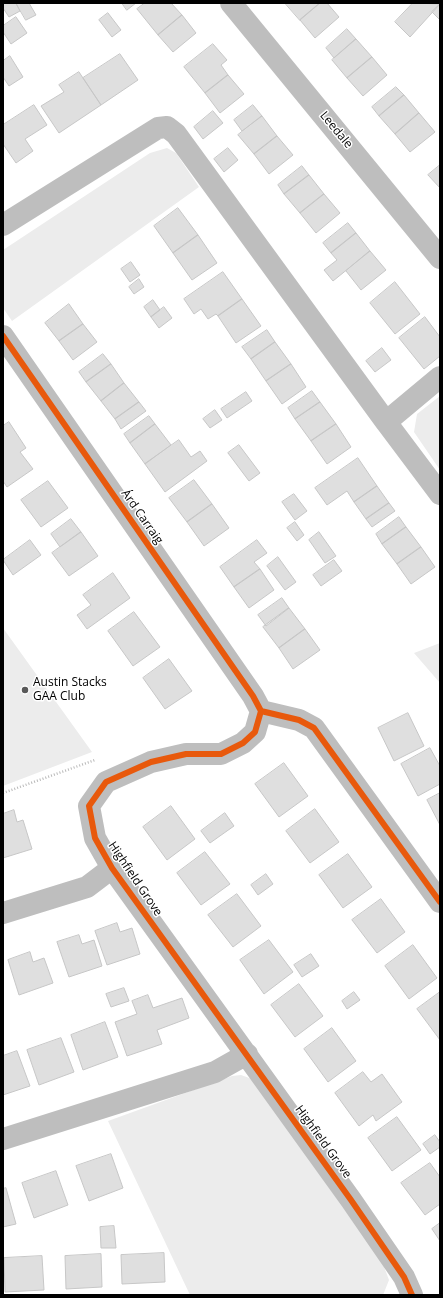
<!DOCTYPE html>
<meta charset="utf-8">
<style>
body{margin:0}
#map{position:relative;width:443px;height:1298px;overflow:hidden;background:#fff;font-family:"Open Sans",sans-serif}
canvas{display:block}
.frame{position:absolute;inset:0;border:4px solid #000;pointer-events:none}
</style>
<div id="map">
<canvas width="443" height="1298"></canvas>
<div class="frame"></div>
</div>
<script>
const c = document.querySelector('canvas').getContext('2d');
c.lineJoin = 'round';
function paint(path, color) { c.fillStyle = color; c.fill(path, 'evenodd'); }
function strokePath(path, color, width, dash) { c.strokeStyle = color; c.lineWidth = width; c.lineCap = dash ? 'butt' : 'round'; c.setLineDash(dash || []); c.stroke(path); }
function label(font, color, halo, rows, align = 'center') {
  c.font = font + ' "Open Sans",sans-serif'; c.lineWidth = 3; c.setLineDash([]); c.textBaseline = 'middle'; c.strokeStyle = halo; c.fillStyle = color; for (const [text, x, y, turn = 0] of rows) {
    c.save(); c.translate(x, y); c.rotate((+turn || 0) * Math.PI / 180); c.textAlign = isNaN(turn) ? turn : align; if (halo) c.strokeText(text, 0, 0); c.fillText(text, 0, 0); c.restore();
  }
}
paint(new Path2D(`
 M167 148 176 153 199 187 12 321 3 308V250L150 153Z
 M440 396V470L414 432 417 414Z
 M3 628 92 752 3 786Z
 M440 643V683L414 653Z
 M241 1075 252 1079 383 1264 389 1280 383 1295H190L108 1121 232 1076Z`), '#ececec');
const building = new Path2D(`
 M3 3H16L20 11 9 17 3 8Z
 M16 3H29L36 15 26 20Z
 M122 3H136L127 10Z
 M145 3H171L182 15 158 35 137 9Z
 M285 3H320L300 20Z
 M320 3H327L339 17 315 38 300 20Z
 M413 3 440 4 410 37 395 22Z
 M440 4V20L432 12Z
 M108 13 121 30 112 37 99 20Z
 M182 15 196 33 173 52 158 35Z
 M16 17 27 33 11 44 3 32V26Z
 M347 29 356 39 334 58 326 48Z
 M356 39 372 57 347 78 332 60Z
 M213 44 227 60 221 65 228 75 205 93 184 67Z
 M120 54 138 80 101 105 83 78Z
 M10 56 23 77 9 86 3 77V61Z
 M372 57 387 75 363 96 347 78Z
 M79 72 101 105 59 133 41 106 64 92 59 85Z
 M228 75 244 94 220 113 205 93Z
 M396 87 404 95 379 116 372 107Z
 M404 95 419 113 395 134 379 116Z
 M34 105 47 125 25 139 33 151 16 163 3 144V125Z
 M253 105 262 116 242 131 234 120Z
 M213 111 223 123 203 139 194 127Z
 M419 113 435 132 410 152 395 134Z
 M262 116 277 136 254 154 238 135Z
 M277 136 293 155 269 174 254 154Z
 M228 148 238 160 224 172 214 159Z
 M440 165V188L428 175Z
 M302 166 309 175 284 194 278 185Z
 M309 175 324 194 300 213 284 194Z
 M324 194 340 213 316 233 300 213Z
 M178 208 198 235 173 253 154 226Z
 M348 223 356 233 331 253 323 243Z
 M356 233 370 251 333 281 324 270 337 260 331 253Z
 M198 235 217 263 192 280 173 253Z
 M370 251 386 270 361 290 346 271Z
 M131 262 140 275 130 282 121 269Z
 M223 272 242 299 218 316 216 314 208 319 201 309 194 314 184 299Z
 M139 279 144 287 134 294 129 287Z
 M395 282 420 314 395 334 370 303Z
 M242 299 261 326 236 343 218 316Z
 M153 300 160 310 151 317 144 307Z
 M69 304 83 324 59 341 45 323Z
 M164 307 172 318 159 328 151 317Z
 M425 317 440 337V356L424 369 399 338Z
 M83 324 97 342 73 360 59 341Z
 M267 330 275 342 251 359 242 347Z
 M275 342 291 364 266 381 251 359Z
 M382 348 391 360 375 372 366 361Z
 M103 354 111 364 86 382 79 372Z
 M111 364 124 383 101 401 86 382Z
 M291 364 306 387 282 404 266 381Z
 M124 383 139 402 115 419 101 401Z
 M312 391 320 402 295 419 288 408Z
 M246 392 252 401 227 418 221 409Z
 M139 402 146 411 121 429 115 419Z
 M320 402 336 424 311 441 295 419Z
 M215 410 222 420 210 428 203 419Z
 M149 416 155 424 130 443 124 434Z
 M9 422 26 448 20 452 33 469 7 487 3 481V426Z
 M155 424 171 445 145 464 130 443Z
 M336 424 351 447 327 464 311 441Z
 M179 440 191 457 200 451 207 461 165 492 145 464Z
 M239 445 260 473 249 481 228 453Z
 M358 458 377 486 354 502 347 491 327 505 315 488Z
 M194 480 212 504 187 522 169 498Z
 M48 481 68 508 41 527 21 500Z
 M377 486 389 503 366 519 354 502Z
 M294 494 307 511 295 520 282 502Z
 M389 503 395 511 372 527 366 519Z
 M212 504 229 528 204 546 187 522Z
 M399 517 406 527 382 544 376 534Z
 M71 519 81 532 60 547 51 534Z
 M295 522 304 535 297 541 287 528Z
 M406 527 421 547 397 564 382 544Z
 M81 532 98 556 69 576 52 553Z
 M319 532 336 556 325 563 309 540Z
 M30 540 41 555 13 575 3 560Z
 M257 540 267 553 254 562 260 569 234 587 220 567Z
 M421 547 435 567 411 584 397 564Z
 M278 557 296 582 285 590 267 566Z
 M334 560 342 571 321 586 313 575Z
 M260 569 274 590 249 608 234 587Z
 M113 573 130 598 87 629 77 615 91 605 83 595Z
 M282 598 289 608 266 626 258 615Z
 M289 608 305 629 279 648 263 627Z
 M134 612 160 647 133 666 108 631Z
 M305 629 320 650 293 669 279 648Z
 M169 659 192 691 165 709 143 678Z
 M408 713 424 746 394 761 378 728Z
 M430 748 440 766V784L418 796 401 764Z
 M284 763 308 796 279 817 255 784Z
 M440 793V825L427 800Z
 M171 806 195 839 167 860 143 827Z
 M315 809 339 842 310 863 286 831Z
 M14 810 17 822 23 820 32 849 3 858V814Z
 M225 813 234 826 210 843 201 831Z
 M205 852 230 884 201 905 177 873Z
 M348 854 372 887 343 908 319 875Z
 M266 874 273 884 258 895 251 885Z
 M237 894 261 926 233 947 208 915Z
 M381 899 405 932 377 953 352 920Z
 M117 923 120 932 132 928 140 954 107 965 95 931Z
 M79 935 82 944 94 940 102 966 69 977 57 942Z
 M269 940 293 972 264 994 240 960Z
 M413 945 437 978 409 999 385 966Z
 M30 952 33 962 44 958 53 983 19 995 8 960Z
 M311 954 319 966 302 977 294 965Z
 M299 984 323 1016 295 1037 271 1005Z
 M124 988 129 1001 111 1007 106 994Z
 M354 992 360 1000 347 1009 342 1001Z
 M440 992V1040L417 1009Z
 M148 995 153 1008 182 998 189 1018 157 1030 162 1044 127 1056 115 1022 137 1014 132 1001Z
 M105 1022 118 1057 83 1070 71 1035Z
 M332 1028 356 1061 328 1082 304 1049Z
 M61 1038 74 1072 39 1085 27 1050Z
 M17 1051 30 1086 3 1095V1056Z
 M363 1072 371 1082 382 1074 402 1102 376 1121 373 1115 359 1126 335 1093Z
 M397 1117 421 1150 392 1171 368 1138Z
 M435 1135 440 1142V1147L430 1154 423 1144Z
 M111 1154 123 1188 89 1201 76 1166Z
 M430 1163 440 1177V1204L425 1215 401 1183Z
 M56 1171 68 1205 34 1218 22 1183Z
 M6 1188 16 1224 3 1227V1189Z
 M440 1223V1241L432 1229Z
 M114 1226 116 1248H101L100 1227Z
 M164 1253 165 1282 122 1284 121 1255Z
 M101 1254 102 1287 66 1289 65 1256Z
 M42 1256 44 1290 5 1292 4 1258Z`);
paint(building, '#dfdfdf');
strokePath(building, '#c7c7c7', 1);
strokePath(new Path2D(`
 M3 793 95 760`), '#b9b9b9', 2.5, [1, 2]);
strokePath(new Path2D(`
 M231 3 440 258
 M3 225 158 128 167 127 176 134 386 422
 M3 336 253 696 261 711
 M440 377 386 422 440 494
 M261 711 255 732 243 743 221 754H186L151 762 106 782 89 806 95 838 112 868 351 1200 404 1277 412 1295
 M261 711 299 720 314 728 440 902
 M3 913 87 887 112 868
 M3 1139 215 1072 247 1054`), '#bebebe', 22);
strokePath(new Path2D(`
 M3 336 253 696 261 711
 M261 711 255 732 243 743 221 754H186L151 762 106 782 89 806 95 838 112 868 351 1200 404 1277 412 1295
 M261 711 299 720 314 728 440 902`), '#e8590c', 6);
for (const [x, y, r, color] of [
 [25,690,4,"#595959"]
]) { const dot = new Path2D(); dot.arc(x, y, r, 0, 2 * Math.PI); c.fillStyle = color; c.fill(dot); strokePath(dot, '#fff', 1.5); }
label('12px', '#000', '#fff', [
 ["Leedale",336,130,50],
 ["Árd Carraig",142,517,55],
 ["Highfield Grove",135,879,56],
 ["Highfield Grove",323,1142,54]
]);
label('12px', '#000', '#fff', [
 ["Austin Stacks",33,683],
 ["GAA Club",33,697]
], 'left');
</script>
